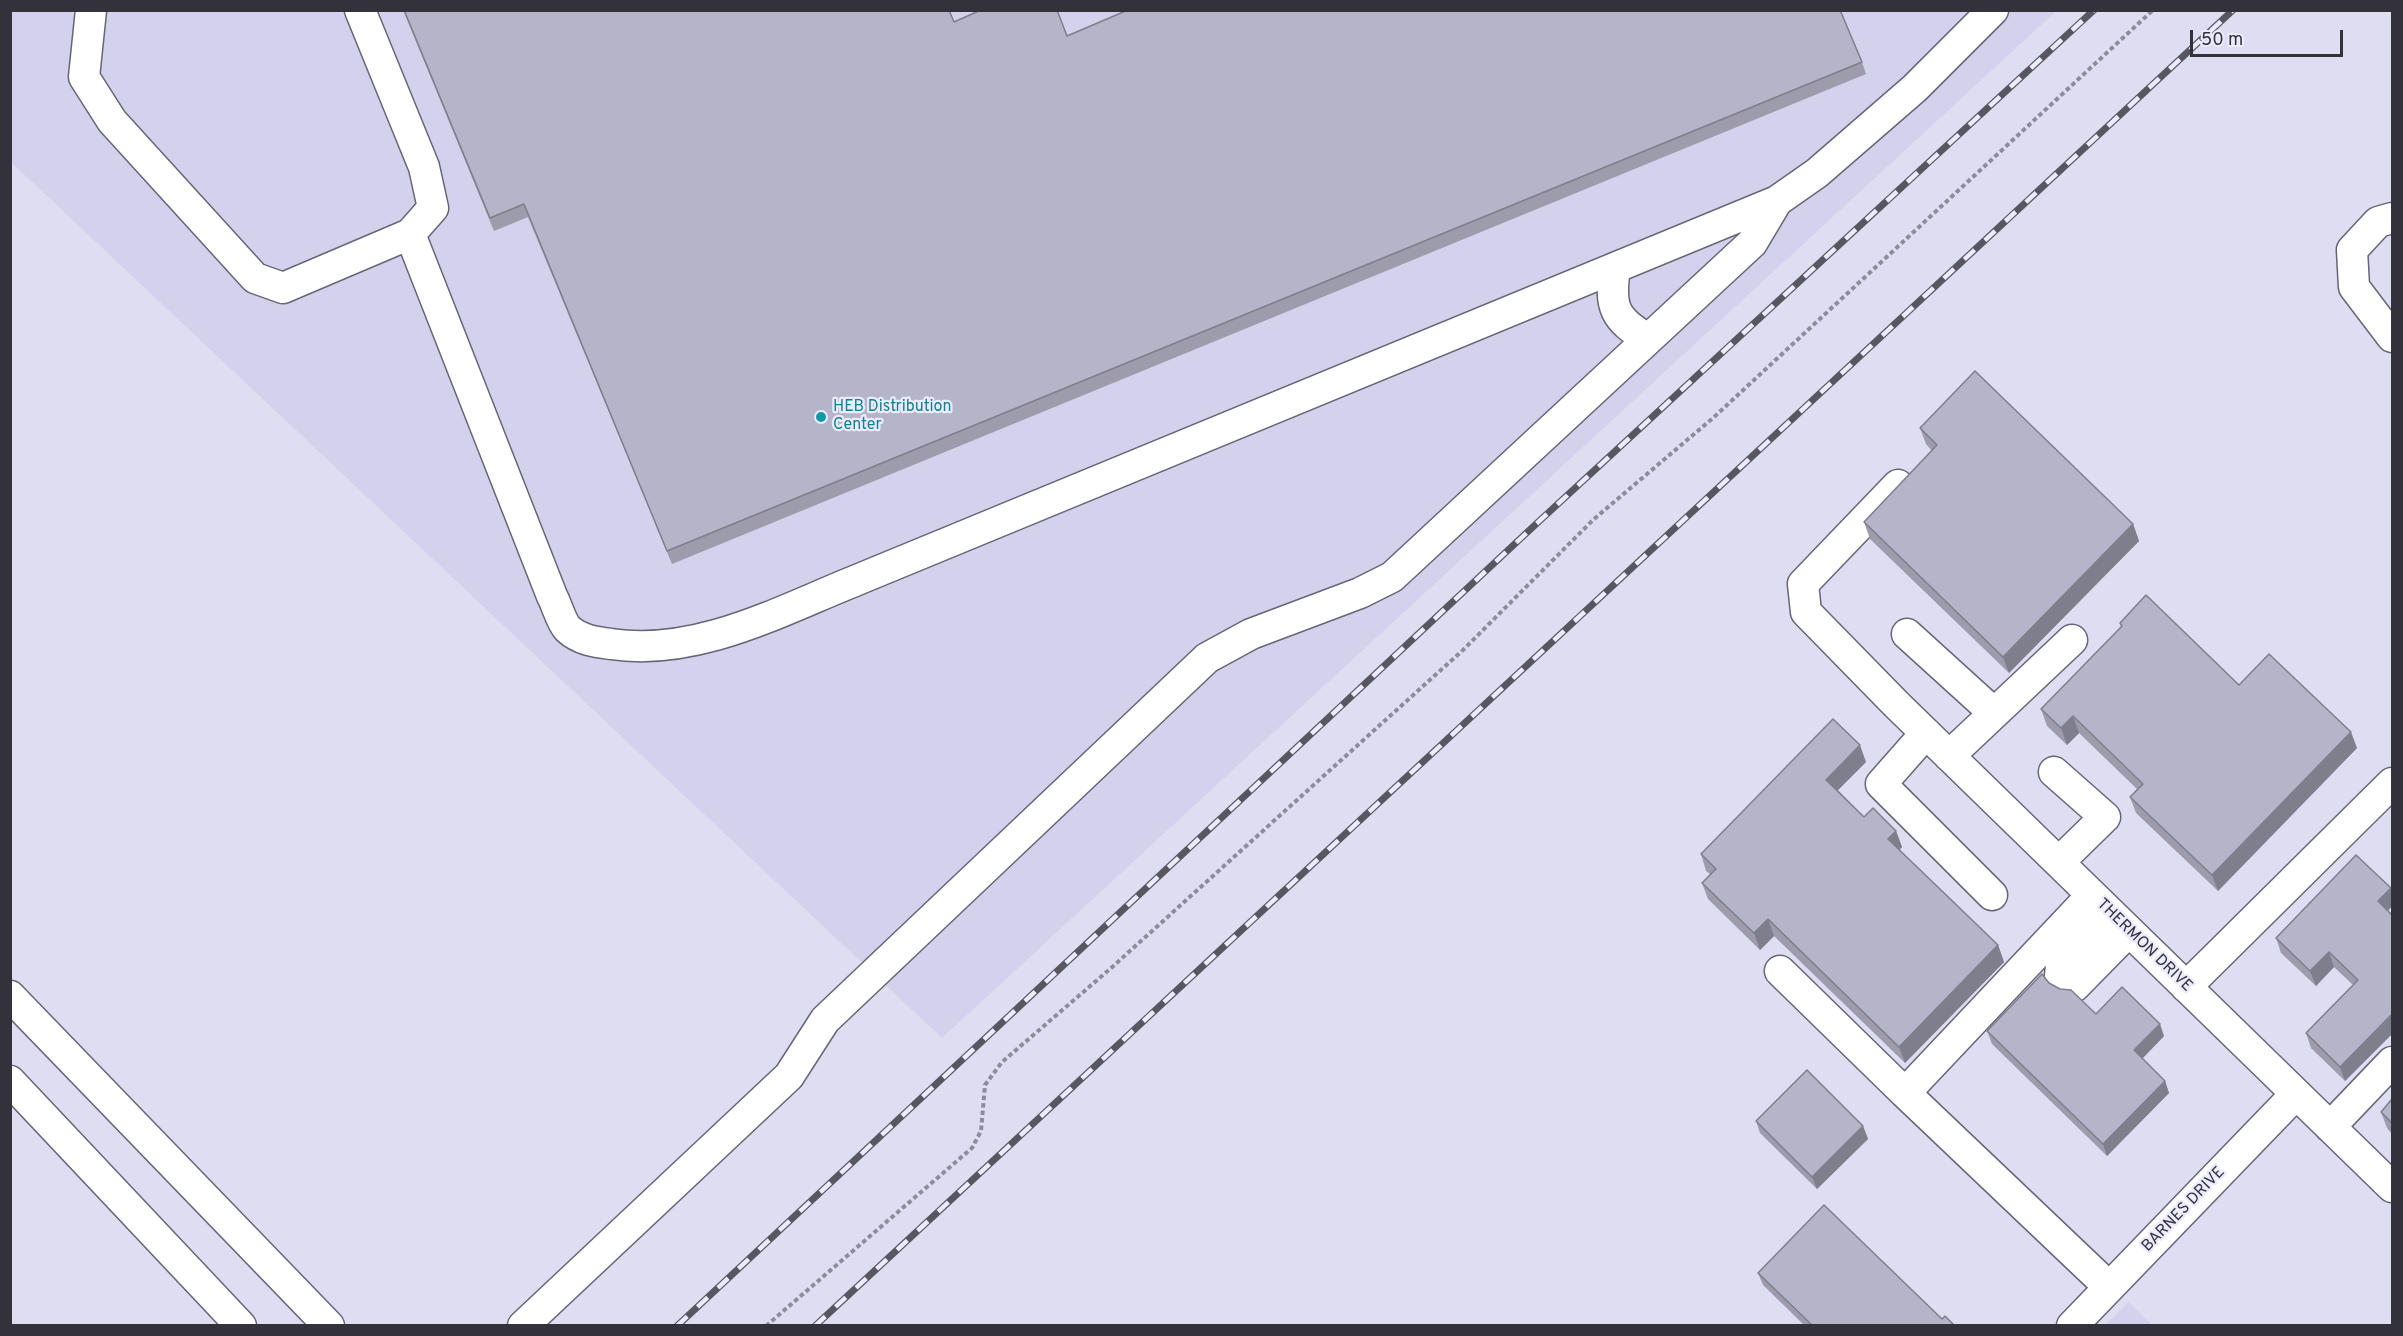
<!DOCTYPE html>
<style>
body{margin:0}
#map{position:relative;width:2403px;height:1336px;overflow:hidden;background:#dfddf1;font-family:Overpass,sans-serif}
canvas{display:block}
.frame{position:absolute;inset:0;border:12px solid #33323a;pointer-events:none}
.scale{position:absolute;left:2190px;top:30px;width:153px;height:27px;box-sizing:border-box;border:3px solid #33323a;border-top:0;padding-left:8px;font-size:18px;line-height:21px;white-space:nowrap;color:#33323a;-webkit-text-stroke:4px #eceaff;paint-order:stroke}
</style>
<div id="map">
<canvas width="2403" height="1336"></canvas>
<div class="frame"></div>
<div class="scale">50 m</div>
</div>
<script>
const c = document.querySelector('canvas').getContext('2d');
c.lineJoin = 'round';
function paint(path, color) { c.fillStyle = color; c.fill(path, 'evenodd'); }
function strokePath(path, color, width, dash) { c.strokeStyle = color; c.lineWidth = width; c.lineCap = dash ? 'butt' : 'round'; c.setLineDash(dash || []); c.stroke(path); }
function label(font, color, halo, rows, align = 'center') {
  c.font = font + ' Overpass,sans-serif'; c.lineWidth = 4.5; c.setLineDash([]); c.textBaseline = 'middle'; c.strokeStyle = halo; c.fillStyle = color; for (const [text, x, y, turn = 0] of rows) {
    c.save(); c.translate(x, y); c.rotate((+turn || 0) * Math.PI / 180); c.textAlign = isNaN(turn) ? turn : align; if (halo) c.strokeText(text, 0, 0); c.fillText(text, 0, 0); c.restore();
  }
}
paint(new Path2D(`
 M10 11H2056L942 1038 11 162Z
 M2128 1302 2152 1325H2105Z`), '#d3d1ec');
const minor = new Path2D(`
 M91 10 84 77 112 121 255 278 283 288 410 234 433 208 424 167 360 10
 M2392 218 2378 222 2352 250 2354 287 2392 337
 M410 234 552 596C557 605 561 622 568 629 580 640 595 642 611 644 696 657 780 611 857 580L1777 201 1817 173 1915 88 1993 10
 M1615 268C1609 307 1614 319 1648 339
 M1898 485 1803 584 1806 612 1896 704 2392 1187
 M1907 634 1994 713
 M1926 733 1881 784 1992 895
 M1949 756 2072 640
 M2054 772 2105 817 2059 862
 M2092 895 1905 1093 2109 1287
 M2111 914 2061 965 2060 976 2067 985 2075 986 2129 931
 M1780 971 1905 1093
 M2186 987 2392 783
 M10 996 329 1326
 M10 1081 241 1326
 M2330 1127 2392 1062
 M523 1326 789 1076 825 1020 1207 658 1251 634 1360 593 1392 577 1752 243 1777 201
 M2072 1326 2296 1094`);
strokePath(minor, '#676577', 33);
strokePath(new Path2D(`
 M766 1326 972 1148 981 1131 985 1085 1002 1062 1110 969 1463 650 1594 519 1713 418 2153 10`), '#8d8c9a', 4, [4.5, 3]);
strokePath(minor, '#fff', 30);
const rail = new Path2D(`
 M677 1326 1535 525 2094 10
 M815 1326 2233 10`);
strokePath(rail, '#575661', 7);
strokePath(rail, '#eceaff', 4.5, [14]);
paint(new Path2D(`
 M403 10H949L954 22 1067 36 1862 62 1866 74 672 564 528 217 494 231Z
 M1920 428 2133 524 2139 541 2009 673 1870 539 1864 522 1932 451 1926 444Z
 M2120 623 2239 685 2357 748 2218 891 2136 813 2130 797 2137 789 2079 733 2067 745 2047 726 2041 709 2121 627Z
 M1866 762 1838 790 1864 817 1896 831 1902 847 1899 850 1998 945 2004 962 1905 1063 1774 936 1760 950 1708 899 1702 883 1710 874 1706 871 1701 854Z
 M2391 888 2392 892V906L2388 911 2392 915V1034L2345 1081 2311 1048 2306 1033 2353 985 2334 967 2316 986 2281 953 2276 938Z
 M2049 983 2096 1014 2164 1036 2142 1059 2165 1081 2169 1093 2107 1156 1992 1044 1987 1031Z
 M2392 1099V1134L2387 1128 2381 1112Z
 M1756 1121 1863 1126 1868 1139 1817 1189 1760 1133Z
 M1758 1273 1942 1319 1955 1326H1805L1763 1285Z`), '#9d9bac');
paint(new Path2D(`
 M2133 524 2139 541 2009 673 2003 657Z
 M2073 716 2079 733 2067 745 2061 728Z
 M2351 732 2357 748 2218 891 2212 875Z
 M1860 745 1866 762 1832 796 1826 780Z
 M1896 831 1902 847 1894 856 1888 839Z
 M2391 888 2392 892V906L2383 916 2378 901Z
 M1768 919 1774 936 1760 950 1754 933Z
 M1998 945 2004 962 1905 1063 1899 1047Z
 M2329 952 2334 967 2316 986 2310 971Z
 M2392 1014V1034L2345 1081 2340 1067Z
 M2160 1024 2164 1036 2138 1063 2134 1050Z
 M2165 1081 2169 1093 2107 1156 2103 1144Z
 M1863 1126 1868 1139 1817 1189 1812 1177Z`), '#7f7e8c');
const building = new Path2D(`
 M404 10H949L954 22 981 10H1057L1067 36 1128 10H1840L1862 62 667 551 524 204 490 218Z
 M1975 371 2133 524 2003 657 1864 522 1937 445 1920 428Z
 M2146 595 2239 685 2269 654 2351 732 2212 875 2130 797 2143 784 2073 716 2061 728 2041 709 2122 626 2120 623Z
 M1833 719 1860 745 1826 780 1864 817 1873 808 1896 831 1888 839 1998 945 1899 1047 1768 919 1754 933 1702 883 1716 869 1701 854Z
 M2356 855 2391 888 2378 901 2392 915V1014L2340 1067 2306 1033 2358 980 2329 952 2310 971 2276 938Z
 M2042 974 2049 983 2060 989 2071 990 2096 1014 2122 987 2160 1024 2134 1050 2165 1081 2103 1144 1987 1031Z
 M1807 1070 1863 1126 1812 1177 1756 1121Z
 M2392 1099V1123L2381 1112Z
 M1824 1205 1942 1319 1945 1316 1955 1326H1813L1758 1273Z`);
paint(building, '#b6b4c8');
strokePath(building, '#7f7e8c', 1.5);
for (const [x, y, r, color] of [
 [821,417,6,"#0f9aa8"]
]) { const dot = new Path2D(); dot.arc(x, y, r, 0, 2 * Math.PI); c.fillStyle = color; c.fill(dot); strokePath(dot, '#eceaff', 2); }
label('16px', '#0d838f', '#eceaff', [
 ["HEB Distribution",833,408],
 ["Center",833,426]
], 'left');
label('16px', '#33323a', '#eceaff', [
 ["THERMON DRIVE",2144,946,44],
 ["BARNES DRIVE",2184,1210,-46]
]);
</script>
